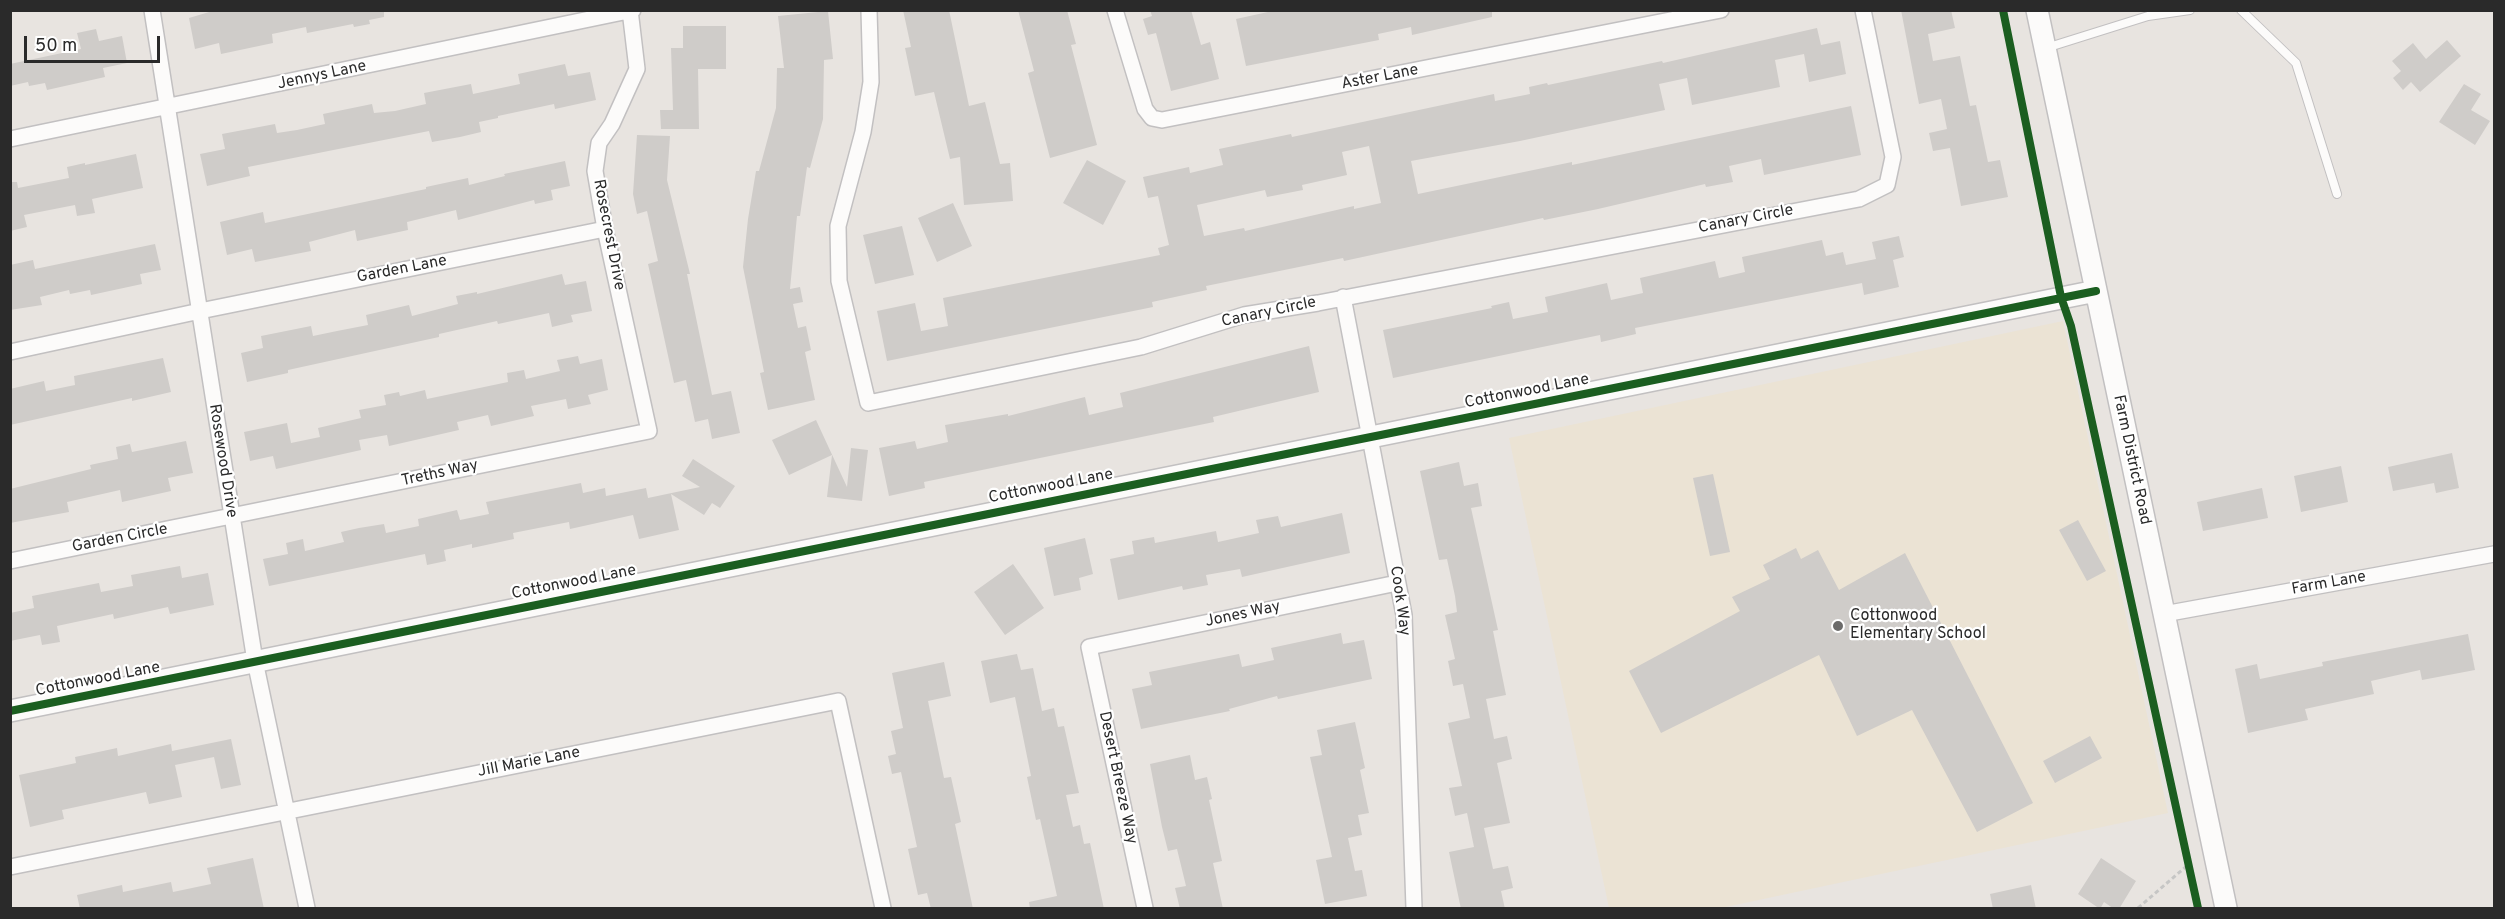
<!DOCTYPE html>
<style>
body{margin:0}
#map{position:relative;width:2505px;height:919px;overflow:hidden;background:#e8e4e0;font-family:Overpass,sans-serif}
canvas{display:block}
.frame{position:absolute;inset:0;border:12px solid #2a2a2a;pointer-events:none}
.scale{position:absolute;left:24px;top:36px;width:136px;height:27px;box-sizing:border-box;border:3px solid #2a2a2a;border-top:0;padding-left:8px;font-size:18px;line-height:21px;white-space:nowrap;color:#2a2a2a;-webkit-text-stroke:4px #fff;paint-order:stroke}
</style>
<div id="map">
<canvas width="2505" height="919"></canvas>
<div class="frame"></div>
<div class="scale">50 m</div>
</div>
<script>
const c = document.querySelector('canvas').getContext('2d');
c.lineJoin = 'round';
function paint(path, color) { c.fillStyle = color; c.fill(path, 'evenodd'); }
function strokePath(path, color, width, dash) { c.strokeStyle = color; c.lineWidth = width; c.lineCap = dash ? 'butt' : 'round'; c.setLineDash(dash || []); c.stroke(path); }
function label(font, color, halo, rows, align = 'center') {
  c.font = font + ' Overpass,sans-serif'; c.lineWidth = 4.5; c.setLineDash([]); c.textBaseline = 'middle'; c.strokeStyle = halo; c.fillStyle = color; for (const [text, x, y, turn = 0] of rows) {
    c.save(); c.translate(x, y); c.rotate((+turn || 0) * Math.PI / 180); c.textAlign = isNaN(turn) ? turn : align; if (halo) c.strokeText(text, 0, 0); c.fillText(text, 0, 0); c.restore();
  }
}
paint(new Path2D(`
 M2063 321 2168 813 1721 908H1609L1509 438Z`), '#ebe3d4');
paint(new Path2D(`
 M216 10H384V17L369 20 370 24 354 27 353 24 307 33 306 27 272 34 273 43 221 54 219 43 195 49 189 18Z
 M903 10H949L969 106 985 102 1000 164 1010 163 1013 201 964 205 960 157 950 159 934 92 915 96 905 48 911 47Z
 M1018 10H1067L1076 44 1071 45 1097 145 1050 158 1028 73 1034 71Z
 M1150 10H1191L1201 45 1210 42 1219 79 1171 91 1156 33 1148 35 1143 19 1152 16Z
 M1277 10H1492V17L1412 35 1411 27 1378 34 1379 40 1246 66 1236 19Z
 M1901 10H1951L1955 28 1928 34 1933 61 1960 56 1970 106 1976 105 1988 162 2000 160 2008 197 1961 206 1950 148 1933 151 1929 133 1947 129 1941 99 1919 104Z
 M828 11 833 59 824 60 823 119 810 168 807 167 800 216H797L790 289 800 287 803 302 793 304 798 328 806 326 811 350 805 352 815 400 768 410 760 373 764 372 743 267 748 219 756 171H759L776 108 777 68H784L778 16Z
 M683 26H726V69H698L699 129H661L660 110H673L671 48H683Z
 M1817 28 1821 45 1840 41 1846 74 1809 82 1804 54 1775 60 1780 87 1692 105 1687 78 1659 84 1665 110 1520 141 1411 161 1418 194 1572 162V165L1851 106 1861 155 1764 175 1761 159 1729 166 1733 182 1706 187 1705 184 1598 209 1544 220 1543 218 1344 261 1343 258 1206 286 1207 290 1152 302 1153 307 887 361 877 311 915 303 921 331 948 326 943 298 1160 255 1158 248 1169 245 1158 196 1148 198 1143 177 1189 167 1190 173 1223 165 1219 149 1291 134 1292 137 1494 94 1495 101 1530 94 1529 87 1547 83 1548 85 1662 61 1663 63ZM1369 146 1381 203 1354 209V206L1245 231 1244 228 1204 236 1197 205 1265 190 1267 197 1303 190 1302 185 1347 175 1342 152Z
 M96 29 99 41 122 36 127 63 103 68 105 77 47 90 45 83 29 86 28 82 10 86V64L81 49 77 33Z
 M2447 40 2461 56 2420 92 2411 82 2403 90 2393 78 2401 71 2392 61 2413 43 2426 59Z
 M565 64 568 76 590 72 596 100 555 109 554 104 498 116V118L479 122 481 132 460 137 432 142 429 131 248 167 250 176 207 186 200 154 225 149 222 134 275 124 277 133 297 130 325 124 323 114 372 104 374 113 395 111 426 104 424 93 471 84 473 94 520 84 518 74Z
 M2464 84 2481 94 2471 110 2490 121 2475 145 2439 122Z
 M637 135 670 136 667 180 690 274H687L712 395 731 391 740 433 712 439 708 419 695 422 686 380 674 383 648 264 658 261 647 211 637 214 633 194Z
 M136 154 143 188 92 199 95 213 77 216 75 205 24 215 27 227 10 231V182H17L18 188 69 178 67 167 85 163V165Z
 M1087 160 1126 181 1103 225 1063 203Z
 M565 161 570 186 551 190 553 200 535 204 534 200 458 220 456 210 407 222 408 230 357 241 355 230 309 242 311 251 255 262 252 249 227 255 220 222 263 212 265 223 426 189V187L468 178 469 185 505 176 504 174Z
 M953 203 972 246 937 262 918 218Z
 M902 226 914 275 875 284 863 235Z
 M1899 236 1904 257 1893 260 1899 287 1864 295 1862 283 1635 328 1636 334 1601 342 1600 335 1393 378 1383 330 1492 308 1491 306 1509 302 1513 319 1548 312 1545 297 1607 283 1611 300 1643 293 1640 278 1715 261 1719 278 1745 272 1742 257 1822 240 1826 256 1843 252 1846 265 1876 259 1872 242Z
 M155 244 161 270 140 274 142 284 91 295 90 290 70 294 69 290 40 297 42 305 10 310V265L33 260 35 269Z
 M562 274 565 285 586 281 592 311 571 315 573 322 552 327 549 313 498 324 497 321 439 334V337L288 370V373L247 382 241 353 263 348 261 336 311 326 313 336 337 331 368 325 366 315 409 305 412 316 458 304 456 296 477 292V294Z
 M1309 346 1319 392 1213 417 1214 422 924 482 925 488 889 496 879 448 915 441 917 449 948 442 945 425 1008 414V416L1085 397 1089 415 1123 407 1120 393Z
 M578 356 580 364 602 359 608 390 588 395 591 404 568 409 566 399 531 406 534 416 491 426 488 415 457 422 459 430 389 446 387 435 359 440 361 450 276 469 273 456 250 461 244 432 287 423 291 443 320 437 318 428 361 418 359 410 386 405 384 395 399 392 400 396 425 390 427 399 508 382 507 373 524 370 526 379 560 371 557 360Z
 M163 358 171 392 132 401V398L10 425V389L44 381 46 391 75 385 74 376Z
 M816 420 847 487 851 448 868 450 862 501 827 497 832 455 789 475 772 440Z
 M186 441 193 473 168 478 171 491 122 502 120 490 67 502 69 512 10 523V489L91 469 90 465 118 459 116 447 130 444 132 452Z
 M2452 453 2459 488 2436 493 2434 483 2393 491 2388 467Z
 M693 459 735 486 720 508 712 503 704 515 671 494 679 530 639 539 633 515 570 529 569 522 513 533 514 539 472 548V544L444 550 446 561 427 565 425 554 269 586 263 559 288 554 286 543 303 539 305 551 344 542 341 532 359 528 384 524 386 533 419 526 418 519 457 510 460 520 489 514 486 502 581 483 583 493 605 488 606 496 646 488 648 498 700 487 682 476Z
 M1459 462 1464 486 1478 483 1482 506 1471 508 1498 630 1493 631 1506 695 1486 699 1494 739 1507 736 1512 759 1497 763 1510 823 1484 828 1493 869 1508 866 1513 888 1501 891 1505 909H1461L1449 852 1474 847 1467 813 1455 816 1449 788 1462 786 1448 723 1470 718 1463 684 1453 686 1448 661 1455 659 1445 615 1457 612 1455 596 1447 559 1439 560 1420 471Z
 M2341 466 2348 502 2301 512 2294 476Z
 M1713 474 1730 552 1710 556 1693 478Z
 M2262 488 2268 518 2203 531 2197 502Z
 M1342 513 1350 553 1242 577 1240 569 1206 575 1208 585 1183 590 1182 586 1118 600 1110 559 1134 554 1132 541 1154 537 1155 543 1216 531 1218 542 1259 533 1256 520 1278 516 1281 527Z
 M2078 520 2106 571 2087 581 2059 530Z
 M1085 538 1093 574 1079 578 1081 590 1054 596 1044 548Z
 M1796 548 1801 559 1818 550 1839 590 1905 553 2033 803 1977 832 1912 710 1857 736 1819 655 1661 733 1629 671 1740 611 1732 597 1770 579 1763 565Z
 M1013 564 1044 608 1005 635 974 592Z
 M180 566 182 578 208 573 214 605 170 614 168 607 114 619 113 614 57 626 60 642 42 645 40 635 10 641V613L34 608 32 596 99 583 101 592 133 586 131 575Z
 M1341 633 1343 644 1364 640 1372 679 1278 699 1277 696 1229 709 1230 711 1141 729 1132 689 1152 685 1149 672 1239 654 1242 667 1274 660 1271 648Z
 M2468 634 2475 670 2422 680 2420 670 2371 681 2374 694 2305 709 2308 720 2248 733 2235 669 2257 664 2260 679 2323 666 2322 662Z
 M1017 654 1021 670 1033 668 1042 711 1054 708 1058 727 1064 726 1079 793 1066 795 1073 827 1080 825 1084 844 1090 843 1104 909H1030L1029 902 1057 896 1040 819 1036 820 1027 777 1031 776 1015 697 990 703 981 661Z
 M944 662 951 696 928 701 944 778 951 777 961 822 955 824 973 909H931L927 893 918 895 908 849 917 847 901 772 892 774 888 756 896 754 891 731 903 728 892 673Z
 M1355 722 1365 768 1360 770 1369 813 1358 815 1362 835 1348 838 1355 871 1362 870 1367 896 1325 904 1316 860 1332 857 1310 757 1322 755 1317 730Z
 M2090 736 2102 758 2055 783 2043 761Z
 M231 739 241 785 221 789 214 757 175 765 182 797 149 804 146 792 62 810 64 819 30 827 19 775 76 763 75 757 117 748 118 756 171 744 172 751Z
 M1190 755 1195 780 1207 777 1212 799 1209 800 1222 861 1213 863 1223 909H1180L1175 888 1186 886 1177 849 1168 851 1162 827 1150 764Z
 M253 858 264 909H80L77 895 122 885 123 892 171 882 173 892 211 884 207 868Z
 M2101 858 2136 881 2119 909H2114L2104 902 2100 909 2078 894Z
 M2031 885 2036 909H1993L1990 894Z`), '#cfccc9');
const lane = new Path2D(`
 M2241 10 2296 63 2337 194
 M2046 48 2148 16 2190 10`);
const street = new Path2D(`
 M152 10 255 661 307 908
 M869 10 871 82 863 132 838 226 839 281 868 403 1141 347 1244 315 1318 303 1859 199 1887 185 1893 157 1863 10
 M1115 10 1145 109 1152 118 1162 120 1721 10
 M10 139 633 10
 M1343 297 1404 615 1414 908
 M10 352 200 311 605 229
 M10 561 649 431 605 229 595 171 599 143 612 124 637 69 630 10
 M2164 614 2494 554
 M10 867 838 701 883 908
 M1145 908 1089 647 1397 583`);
const secondary = new Path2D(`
 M2037 10 2226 908
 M10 711 2096 291`);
strokePath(lane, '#c2c0c1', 10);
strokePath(street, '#c2c0c1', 18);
strokePath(secondary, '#c2c0c1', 24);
strokePath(new Path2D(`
 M2138 908 2189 864`), '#c6c6c5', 3, [4.5, 3]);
strokePath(lane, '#fcfbfa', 8);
strokePath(street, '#fcfbfa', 15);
strokePath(secondary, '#fcfbfa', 21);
strokePath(new Path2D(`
 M2003 10 2061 297 2071 326 2198 908
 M10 711 2096 291`), '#1b5e20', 8);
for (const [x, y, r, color] of [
 [1838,626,6,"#6c6b6a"]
]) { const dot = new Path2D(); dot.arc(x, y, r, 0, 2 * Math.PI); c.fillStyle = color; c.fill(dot); strokePath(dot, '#fff', 2); }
label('16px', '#2a2a2a', '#fff', [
 ["Jennys Lane",322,76,-12],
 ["Aster Lane",1380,78,-11],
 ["Canary Circle",1746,220,-11],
 ["Rosecrest Drive",608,235,79],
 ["Garden Lane",402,270,-11],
 ["Canary Circle",1269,313,-12],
 ["Cottonwood Lane",1527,392,-11],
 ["Farm District Road",2131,460,78],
 ["Rosewood Drive",222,461,81],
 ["Treths Way",440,474,-12],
 ["Cottonwood Lane",1051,487,-11],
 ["Garden Circle",120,539,-11],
 ["Cottonwood Lane",574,583,-11],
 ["Farm Lane",2329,584,-10],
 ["Cook Way",1399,601,82],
 ["Jones Way",1243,615,-12],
 ["Cottonwood Lane",98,680,-11],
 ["Jill Marie Lane",529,763,-11],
 ["Desert Breeze Way",1117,778,78]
]);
label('16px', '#2a2a2a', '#fff', [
 ["Cottonwood",1850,617],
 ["Elementary School",1850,635]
], 'left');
</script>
